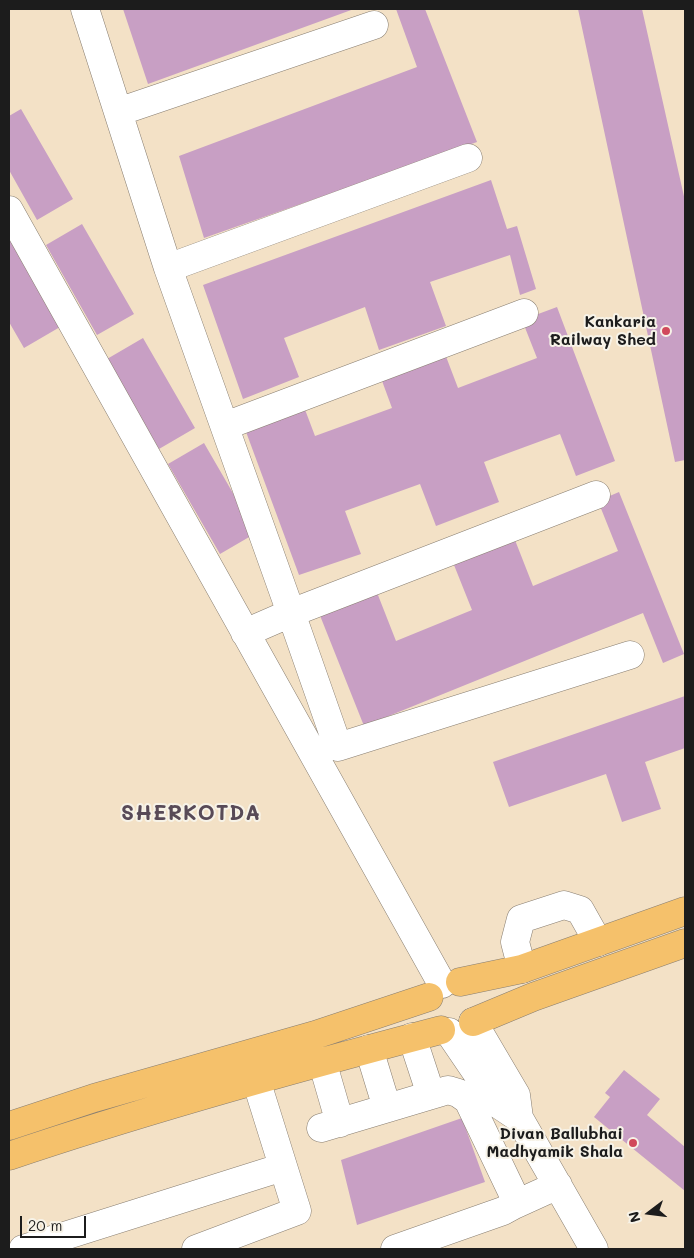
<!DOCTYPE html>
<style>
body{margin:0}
#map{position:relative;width:694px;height:1258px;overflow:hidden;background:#f3e1c6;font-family:Mali,sans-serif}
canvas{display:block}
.frame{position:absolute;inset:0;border:10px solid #1c1c1c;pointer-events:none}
.north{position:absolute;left:624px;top:1188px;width:50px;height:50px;-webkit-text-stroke:4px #f7f3e8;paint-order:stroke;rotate:255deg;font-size:14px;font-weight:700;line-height:20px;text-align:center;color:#1c1c1c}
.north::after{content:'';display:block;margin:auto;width:18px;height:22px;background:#1c1c1c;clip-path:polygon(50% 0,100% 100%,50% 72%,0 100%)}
.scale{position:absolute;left:20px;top:1216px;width:66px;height:22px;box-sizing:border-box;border:2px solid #1c1c1c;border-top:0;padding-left:6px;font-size:15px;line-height:18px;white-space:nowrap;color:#1c1c1c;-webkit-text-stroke:4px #f7f3e8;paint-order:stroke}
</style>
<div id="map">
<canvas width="694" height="1258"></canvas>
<div class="frame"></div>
<div class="north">N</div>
<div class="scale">20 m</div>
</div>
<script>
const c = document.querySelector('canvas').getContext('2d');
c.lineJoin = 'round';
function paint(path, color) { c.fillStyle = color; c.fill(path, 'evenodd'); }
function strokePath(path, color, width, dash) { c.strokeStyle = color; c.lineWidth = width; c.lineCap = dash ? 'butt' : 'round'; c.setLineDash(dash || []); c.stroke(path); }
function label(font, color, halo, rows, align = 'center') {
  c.font = font + ' Mali,sans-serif'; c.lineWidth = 4; c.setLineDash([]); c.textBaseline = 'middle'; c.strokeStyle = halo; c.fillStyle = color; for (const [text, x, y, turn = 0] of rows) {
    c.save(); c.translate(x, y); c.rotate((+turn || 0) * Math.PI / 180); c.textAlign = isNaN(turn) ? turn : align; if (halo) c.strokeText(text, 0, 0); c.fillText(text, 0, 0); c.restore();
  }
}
paint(new Path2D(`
 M123 9H354L148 84Z
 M396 9H425L477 142 204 238 179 156 417 67Z
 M578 9H642L685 201V460L675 462Z
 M21 109 73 199 37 220 9 170V116Z
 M491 180 507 229 517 226 536 289 520 295 510 255 430 282 446 326 379 350 365 307 284 338 299 377 243 399 203 285Z
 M82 224 134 314 97 335 46 245Z
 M9 238 60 327 24 348 9 322Z
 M557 307 615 461 576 476 560 434 484 462 499 502 436 526 420 484 345 511 361 554 299 575 242 421 301 399 315 436 392 408 378 370 442 346 458 388 537 358 522 320Z
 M143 338 195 428 159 449 107 359Z
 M204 443 256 533 220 554 168 464Z
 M619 492 684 654 663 663 643 613 364 726 319 613 376 590 396 641 472 610 452 560 513 535 533 586 618 551 598 501Z
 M685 696V748L645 762 661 809 622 822 606 774 509 807 493 762Z
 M624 1070 660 1099 647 1115 685 1147V1191L594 1117 610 1097 605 1093Z
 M462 1118 485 1182 357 1225 341 1160Z`), '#c89fc4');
const minor = new Path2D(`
 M85 9 168 268 291 613 245 633
 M118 112 374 25
 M9 210 442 984
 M168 268 468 158
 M225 426 524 313
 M596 495 291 613 338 747 630 655
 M522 969 515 942 521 919 564 905 580 910 598 942
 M473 1022 516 1095 519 1118 594 1249
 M449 1032 498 1104 519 1118
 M412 1037 431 1095
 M369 1049 387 1108
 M322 1061 340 1123
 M321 1128 448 1090 458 1093 468 1100 514 1196V1205L503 1211 395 1249
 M514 1205 558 1185
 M23 1249 283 1167
 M196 1249 297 1211 256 1080`);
const major = new Path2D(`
 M460 982 522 969 685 911
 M473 1022 533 997 685 943
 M9 1126 94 1098 315 1035 429 997
 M9 1156C151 1108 296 1068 441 1030`);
strokePath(minor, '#887e71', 29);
strokePath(major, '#887e71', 29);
strokePath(minor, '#fff', 28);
strokePath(major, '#f5c16b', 28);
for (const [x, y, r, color] of [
 [666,331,5,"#d1495b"],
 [633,1143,5,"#d1495b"]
]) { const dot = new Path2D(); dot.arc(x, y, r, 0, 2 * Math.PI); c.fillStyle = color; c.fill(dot); strokePath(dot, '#f7f3e8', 2); }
label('bold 16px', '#1c1c1c', '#f7f3e8', [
 ["Kankaria",656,322],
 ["Railway Shed",656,340],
 ["Divan Ballubhai",623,1134],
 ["Madhyamik Shala",623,1152]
], 'right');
c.letterSpacing = '1px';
label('bold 21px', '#584a57', '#f7f3e8', [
 ["SHERKOTDA",191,814]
]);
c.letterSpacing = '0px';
</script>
